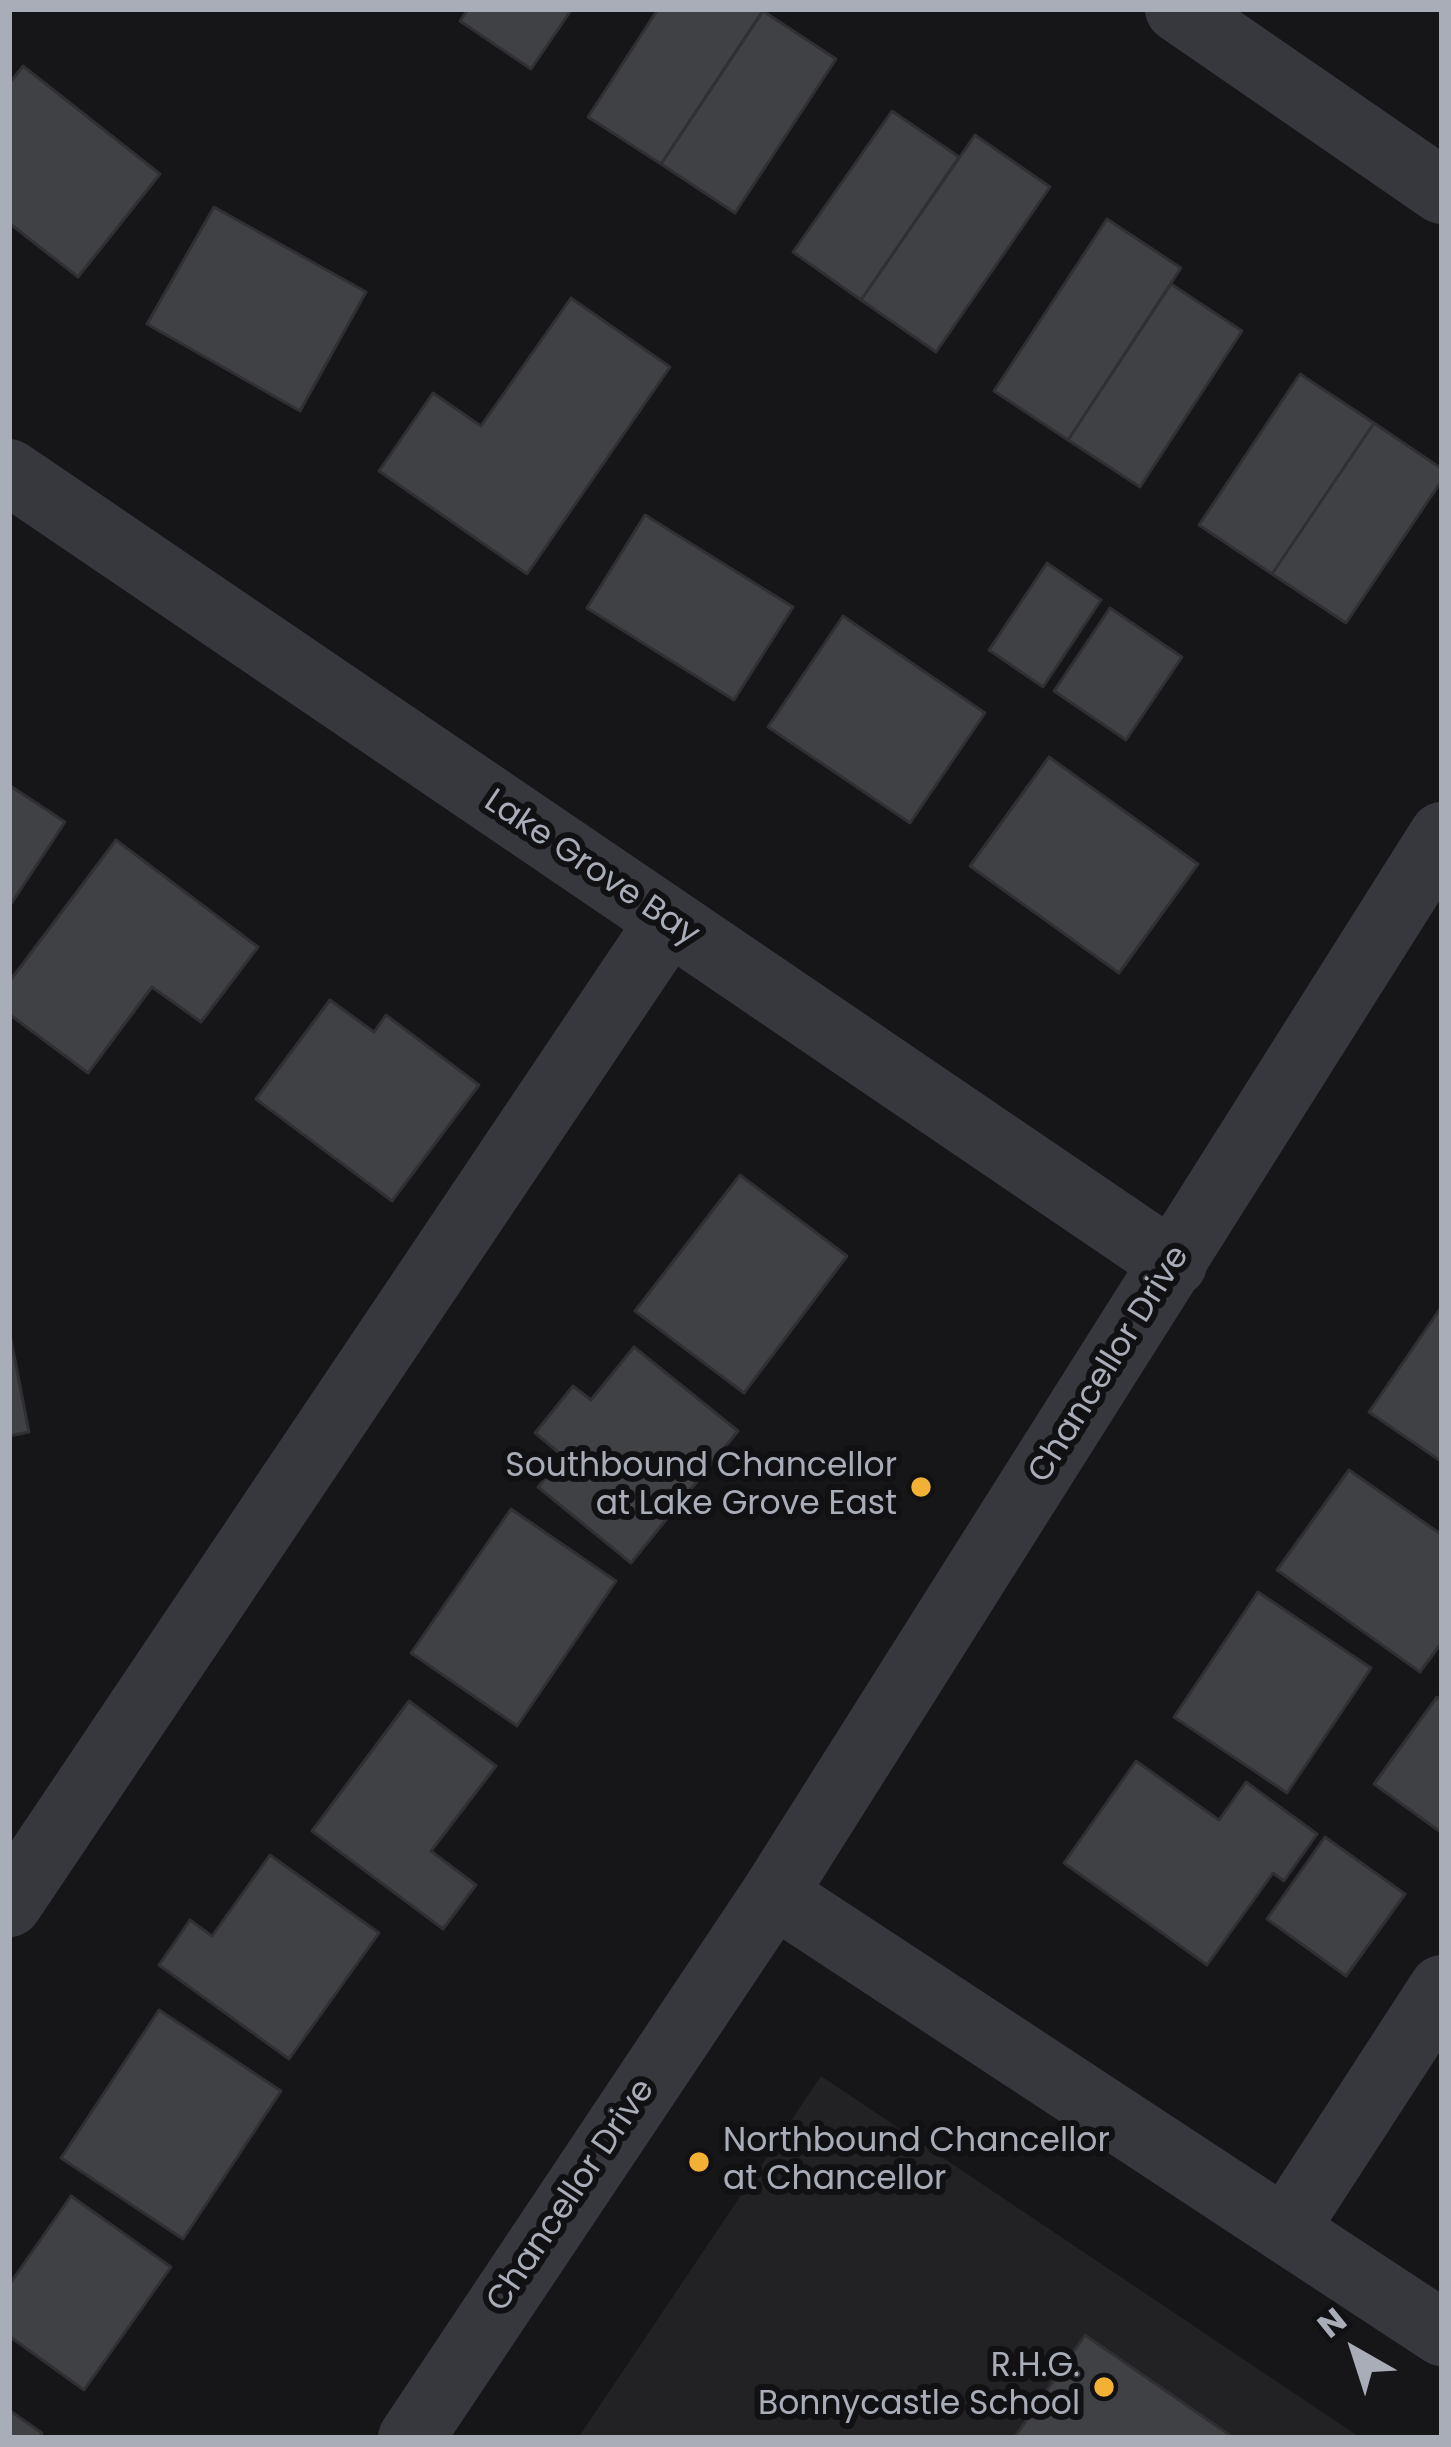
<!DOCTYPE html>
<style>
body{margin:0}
#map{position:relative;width:1451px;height:2447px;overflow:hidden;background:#161618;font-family:Poppins,sans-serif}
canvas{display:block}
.frame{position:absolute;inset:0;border:12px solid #a8adb8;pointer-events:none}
.north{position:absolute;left:1295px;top:2291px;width:120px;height:120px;-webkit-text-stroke:9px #111113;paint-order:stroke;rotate:321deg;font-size:33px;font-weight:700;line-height:48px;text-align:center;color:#a8adb8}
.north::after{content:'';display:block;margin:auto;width:42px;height:54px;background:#a8adb8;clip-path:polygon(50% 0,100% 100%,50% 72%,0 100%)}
</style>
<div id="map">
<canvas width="1451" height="2447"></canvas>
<div class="frame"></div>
<div class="north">N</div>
</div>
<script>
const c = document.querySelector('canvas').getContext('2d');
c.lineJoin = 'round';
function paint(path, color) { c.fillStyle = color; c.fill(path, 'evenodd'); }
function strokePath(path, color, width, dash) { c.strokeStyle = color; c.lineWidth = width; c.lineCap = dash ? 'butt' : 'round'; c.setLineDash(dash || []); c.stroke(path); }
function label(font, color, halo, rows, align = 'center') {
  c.font = font + ' Poppins,sans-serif'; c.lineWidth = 12; c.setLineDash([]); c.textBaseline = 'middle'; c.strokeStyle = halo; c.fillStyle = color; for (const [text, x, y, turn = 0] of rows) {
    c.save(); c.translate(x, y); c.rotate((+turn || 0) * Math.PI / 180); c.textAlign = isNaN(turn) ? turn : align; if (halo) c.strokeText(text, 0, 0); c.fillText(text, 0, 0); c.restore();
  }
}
paint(new Path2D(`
 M821 2076 1361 2438H578Z`), '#222225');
const building = new Path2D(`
 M468 9H572L531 69 460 21Z
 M658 9H764L661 164 588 117Z
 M763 11 836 59 735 213 661 164Z
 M23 66 160 174 78 277 9 223V84Z
 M892 111 959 157 861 300 793 252Z
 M975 135 1050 187 936 352 861 300Z
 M214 207 366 292 300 411 147 324Z
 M1107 219 1181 268 1068 440 994 391Z
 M1171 284 1242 331 1140 487 1068 440Z
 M571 298 670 367 527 574 379 471 433 393 481 426Z
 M1300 374 1374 423 1272 574 1199 525Z
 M1374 423 1442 469V480L1346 623 1272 574Z
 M645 515 793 607 734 700 587 608Z
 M1047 563 1101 600 1043 687 989 650Z
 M1110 608 1182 657 1126 740 1054 691Z
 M843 616 985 713 910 823 768 727Z
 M1049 757 1198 864 1119 973 970 866Z
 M9 785 65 822 9 907Z
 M116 840 258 947 201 1022 152 987 88 1073 9 1014V982Z
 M330 1000 374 1032 386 1015 479 1085 392 1201 256 1099Z
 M740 1175 847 1256 744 1393 635 1311Z
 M1442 1306V1462L1369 1412Z
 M9 1329 29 1432 9 1436Z
 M634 1347 738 1431 631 1563 538 1487 563 1456 535 1433 573 1386 591 1400Z
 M1349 1470 1442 1535V1642L1420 1672 1277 1570Z
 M511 1509 616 1581 517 1726 411 1653Z
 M1258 1592 1371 1668 1287 1793 1174 1717Z
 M1437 1697 1442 1701V1833L1374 1784Z
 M409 1701 496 1766 431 1851 476 1885 443 1929 312 1831Z
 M1136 1761 1219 1820 1246 1782 1317 1834 1284 1881 1273 1873 1207 1965 1064 1863Z
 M1325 1837 1405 1894 1346 1976 1267 1919Z
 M270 1855 379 1933 289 2059 159 1965 190 1920 212 1936Z
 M159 2010 281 2091 183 2239 61 2158Z
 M71 2196 171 2267 84 2390 9 2336V2285Z
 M1085 2335 1234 2438H1014Z
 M9 2410 42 2433 39 2438H9Z`);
paint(building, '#404145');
strokePath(building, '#303034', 3);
strokePath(new Path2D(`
 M1178 9 1442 191
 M9 472 1174 1264
 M774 1894 1442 2333
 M9 1904 669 921
 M1285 2230 1442 1988
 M411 2438 774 1894 1442 835`), '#37383d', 66);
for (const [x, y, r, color] of [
 [921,1487,12,"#f2b134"],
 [699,2162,12,"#f2b134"],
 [1104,2387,12,"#f2b134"]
]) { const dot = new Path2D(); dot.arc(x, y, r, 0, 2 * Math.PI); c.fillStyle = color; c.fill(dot); strokePath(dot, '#111113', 4.5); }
label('33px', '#a8adb8', '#111113', [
 ["Lake Grove Bay",591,869,34],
 ["Chancellor Drive",1110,1365,-58],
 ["Chancellor Drive",572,2196,-56]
]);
label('33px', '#a8adb8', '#111113', [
 ["Southbound Chancellor",897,1468],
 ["at Lake Grove East",897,1506],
 ["Northbound Chancellor",723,2143,"left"],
 ["at Chancellor",723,2181,"left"],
 ["R.H.G.",1080,2368],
 ["Bonnycastle School",1080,2406]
], 'right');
</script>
